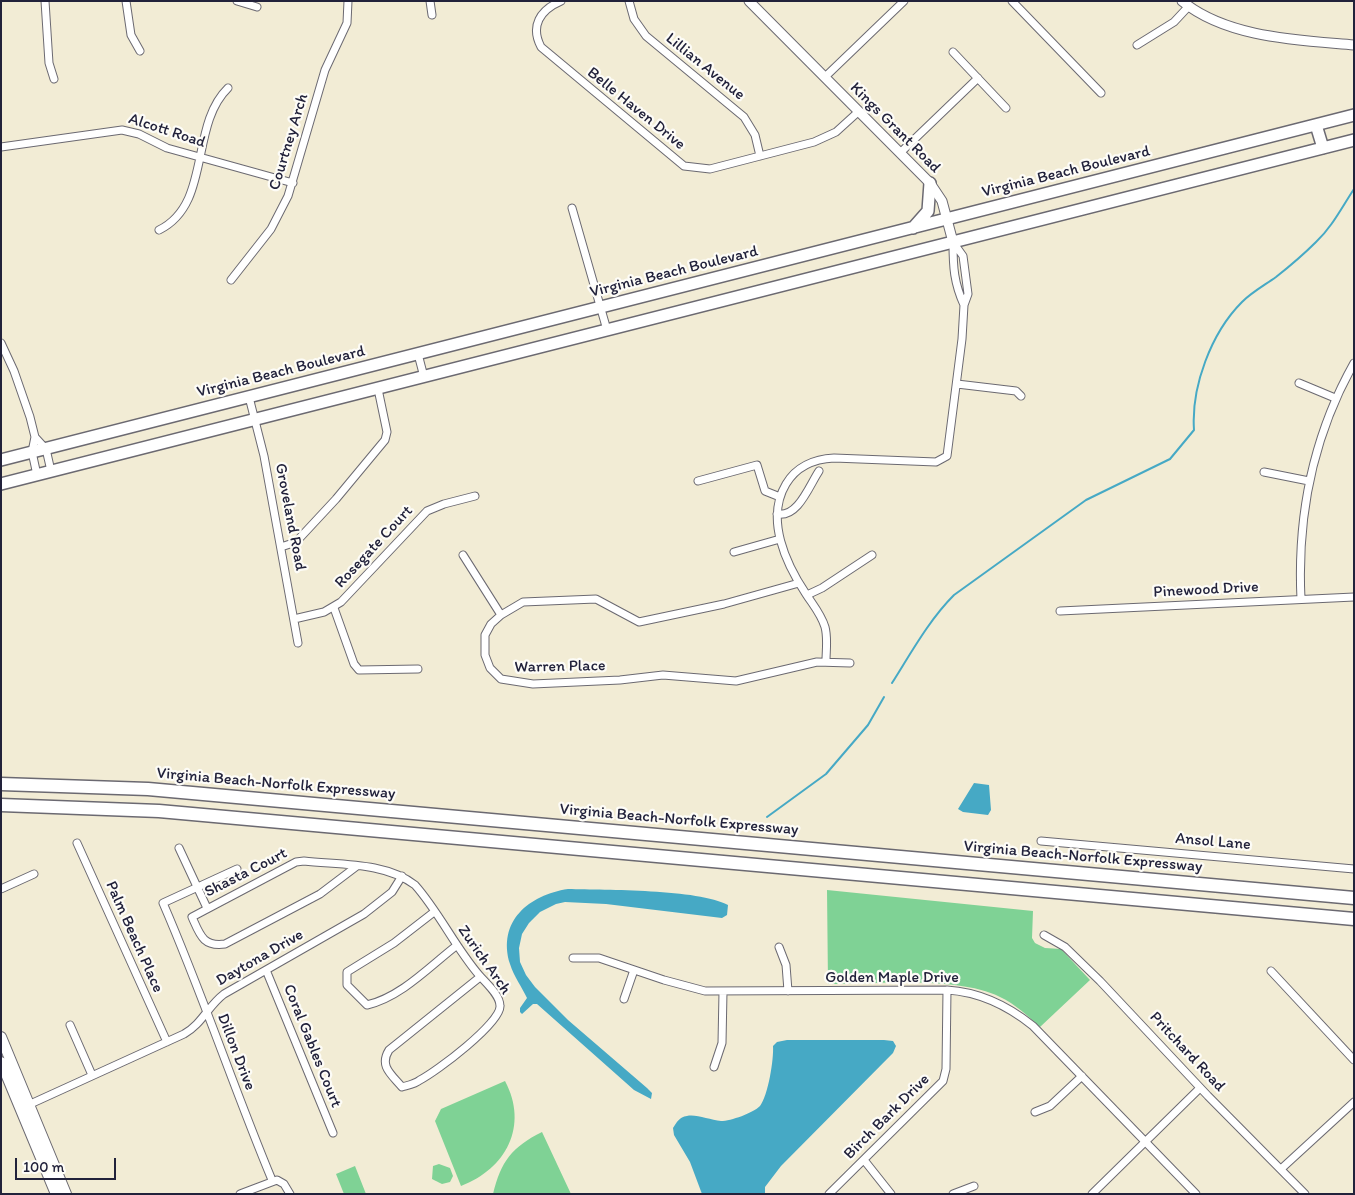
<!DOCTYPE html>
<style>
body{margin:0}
#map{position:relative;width:1355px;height:1195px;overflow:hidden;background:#f2ecd5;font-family:Itim,sans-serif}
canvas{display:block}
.frame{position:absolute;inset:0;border:2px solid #22223b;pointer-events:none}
.scale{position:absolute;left:15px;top:1158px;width:101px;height:22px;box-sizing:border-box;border:2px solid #22223b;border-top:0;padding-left:6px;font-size:15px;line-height:18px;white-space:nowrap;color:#22223b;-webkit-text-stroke:4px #fdfcf7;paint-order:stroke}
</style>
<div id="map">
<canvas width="1355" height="1195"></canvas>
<div class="frame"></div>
<div class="scale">100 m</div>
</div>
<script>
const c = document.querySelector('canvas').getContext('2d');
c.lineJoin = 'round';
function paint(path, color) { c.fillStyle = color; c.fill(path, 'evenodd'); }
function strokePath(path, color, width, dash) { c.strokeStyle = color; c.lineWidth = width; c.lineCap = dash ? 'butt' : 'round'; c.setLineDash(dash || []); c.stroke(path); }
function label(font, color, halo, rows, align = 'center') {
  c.font = font + ' Itim,sans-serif'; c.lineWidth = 4.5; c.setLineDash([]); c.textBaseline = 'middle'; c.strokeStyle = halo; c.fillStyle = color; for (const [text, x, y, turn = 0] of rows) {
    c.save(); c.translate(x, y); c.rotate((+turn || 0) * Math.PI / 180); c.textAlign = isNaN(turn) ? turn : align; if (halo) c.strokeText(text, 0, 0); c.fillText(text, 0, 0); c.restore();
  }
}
paint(new Path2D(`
 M827 890 1033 911 1032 938 1035 943 1045 948 1061 949 1090 980 1040 1027C1028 1016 1015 1004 1000 997 959 976 876 984 828 984Z
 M505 1081C529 1126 506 1169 461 1186L435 1121 441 1109Z
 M542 1132 571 1194H493C501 1161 512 1147 542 1132Z
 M439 1164 450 1168 453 1176 450 1182 442 1184 432 1179 433 1166Z
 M355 1166 366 1194H344L336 1174Z`), '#7fd295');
paint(new Path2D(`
 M974 783 989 785 991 810 988 815 963 812 958 809Z
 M568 889C606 890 698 889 728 905L727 915 722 918 606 904 565 902 556 904 540 912 529 923 522 934 519 948 520 962 526 975 535 987 568 1020 647 1088 652 1093 651 1099 634 1090 537 1004H533L522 1014 520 1012V1008L527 998C522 987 514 977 510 964 497 921 529 895 568 889Z
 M787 1040H884L893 1041 896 1046 893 1053 781 1166 765 1187V1194H702L690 1162 674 1135 673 1128C677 1122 679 1117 687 1116 696 1114 710 1120 721 1121 731 1121 753 1113 760 1106 768 1096 774 1059 773 1046L777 1042Z`), '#46a9c5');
strokePath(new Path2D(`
 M892 683C911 653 929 620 954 595L1086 500 1170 459 1194 430C1191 387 1211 333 1242 302 1252 292 1265 285 1276 277 1290 266 1304 254 1316 242 1332 227 1342 207 1354 189
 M767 817 826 774 868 725 884 697`), '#46a9c5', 2);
const minor = new Path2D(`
 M45 1 49 63 54 79
 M126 1 131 35 140 51
 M237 1 257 7
 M430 1 432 15
 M561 1C540 10 530 26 541 47L684 166 710 169 814 142 836 132 858 112
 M629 1 634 19 646 36 744 117 755 135 760 156
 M1012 1 1101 93
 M1137 45 1174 22 1188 7
 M953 52 1006 108
 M825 77 904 1
 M1 147 122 130 139 134 167 148 293 183
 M900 153 978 78
 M572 208 607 330
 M159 230C212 204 189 126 228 88
 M953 243C953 267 954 283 964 305
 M231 280 271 229 288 196 325 70 347 23 348 1
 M1 343 14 371 30 417 35 437 32 452 37 475
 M418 354 424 377
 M1299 383 1335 398
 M957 384 1016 391 1021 396
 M249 397 264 456 298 643
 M35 437 46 449 51 471
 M1264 472 1309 481
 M698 481 757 465 765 491 780 497
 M777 514C798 518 809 486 819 471
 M281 547 296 542 336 499 385 440 387 432 378 389
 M734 552 780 539
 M463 555 501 615
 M799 583 724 604 639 622 596 599 523 602 501 615 491 624 485 635V655L490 668 501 679 533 684 620 680 663 675 736 681 817 662 850 663
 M807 595 822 588 872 555
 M1301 599C1297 516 1313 436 1354 363
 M334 608 354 664 359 670 418 669
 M1060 611 1354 597
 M294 619 324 612 341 602 427 511 444 504 475 496
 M826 661C826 650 828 638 825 627 821 614 813 605 806 594 786 564 765 519 786 484 796 467 814 459 834 458L936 462 947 456 962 339 964 305 968 294 963 256 953 242
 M1041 841 1354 869
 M77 843 167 1042
 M179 848 207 908
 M357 866 320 894 225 944C203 947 200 935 192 917L296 862 304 861C340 865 385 862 415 885 439 912 455 947 479 975 486 983 500 995 500 1006 501 1023 436 1072 420 1080 415 1084 409 1085 402 1087 391 1074 379 1066 389 1050L480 977
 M237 869 163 903C203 995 234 1089 272 1180
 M1 889 34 874
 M434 912 394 943 347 972V985L367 1005C401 997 429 967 456 946
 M1044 935 1065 947 1100 981 1208 1096 1305 1194
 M779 947 786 965 788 991
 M573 958H599L664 980 705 991 947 990C980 992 1007 1005 1033 1026L1196 1194
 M266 970 333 1133
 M1271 971 1354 1060
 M624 999 634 970
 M70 1025 92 1075
 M714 1067 722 1043 723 992
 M26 1106 184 1034C202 1024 208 1006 224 994L364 914 392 892 402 876
 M1035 1112 1050 1106 1082 1076
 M864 1160 891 1194
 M1281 1169 1354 1102
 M240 1194 277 1180 284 1184 290 1194
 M829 1194 943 1081 946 1069 947 990
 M953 1194 974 1186
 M1092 1194 1200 1088`);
const tertiary = new Path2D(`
 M749 1 930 183 942 201 953 242
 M1182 1C1227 38 1298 40 1354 45`);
const secondary = new Path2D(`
 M1 1037 66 1194
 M1 1062 56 1194`);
const primary = new Path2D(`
 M1316 125 1323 148
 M913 228 928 211 930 183
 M1 460 1354 115
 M1 484 1354 140`);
const motorway = new Path2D(`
 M1 784 148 789 1354 898
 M1 805 159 811 1354 919`);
strokePath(minor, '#6b6971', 9);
strokePath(tertiary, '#6b6971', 11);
strokePath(secondary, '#6b6971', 12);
strokePath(primary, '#6b6971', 14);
strokePath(motorway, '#6b6971', 15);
strokePath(minor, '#fff', 7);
strokePath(tertiary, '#fff', 9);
strokePath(secondary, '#fff', 10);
strokePath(primary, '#fff', 11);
strokePath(motorway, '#fff', 12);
label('16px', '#22223b', '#fdfcf7', [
 ["Lillian Avenue",705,67,39],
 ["Belle Haven Drive",636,109,39],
 ["Kings Grant Road",895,128,45],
 ["Alcott Road",167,131,18],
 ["Courtney Arch",289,142,-73],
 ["Virginia Beach Boulevard",1066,172,-14],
 ["Virginia Beach Boulevard",674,272,-14],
 ["Virginia Beach Boulevard",281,372,-14],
 ["Groveland Road",290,517,79],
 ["Rosegate Court",374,547,-47],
 ["Pinewood Drive",1206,590,-3],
 ["Warren Place",560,667,-1],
 ["Virginia Beach-Norfolk Expressway",276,784,5],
 ["Virginia Beach-Norfolk Expressway",679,820,5],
 ["Ansol Lane",1213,842,5],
 ["Virginia Beach-Norfolk Expressway",1083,857,5],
 ["Shasta Court",246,873,-27],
 ["Palm Beach Place",134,937,66],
 ["Daytona Drive",260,958,-30],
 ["Zurich Arch",484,960,55],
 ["Golden Maple Drive",892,978],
 ["Coral Gables Court",312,1046,68],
 ["Dillon Drive",236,1052,69],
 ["Pritchard Road",1187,1052,47],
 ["Birch Bark Drive",887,1117,-45]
]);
</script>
